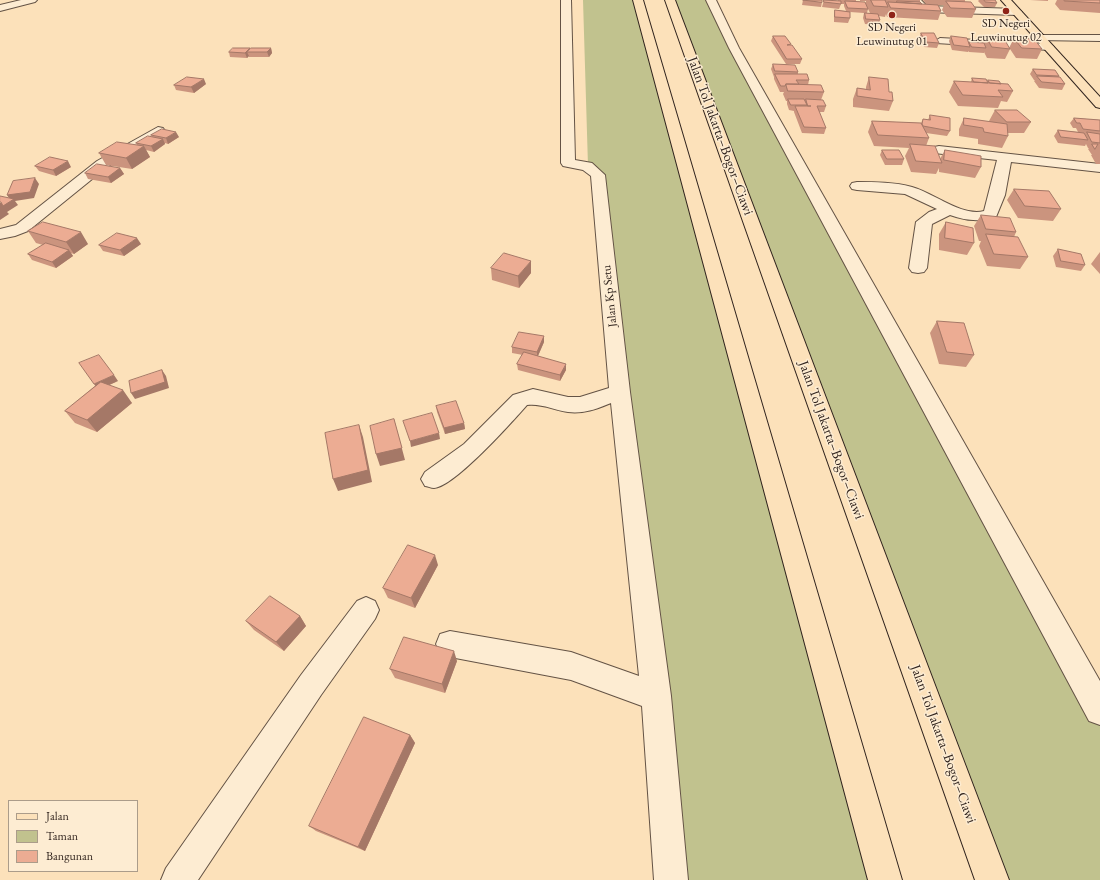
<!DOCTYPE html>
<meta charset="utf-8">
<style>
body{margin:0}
#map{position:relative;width:1100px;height:880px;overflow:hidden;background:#fce1ba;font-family:"EB Garamond",serif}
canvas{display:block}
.legend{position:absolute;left:8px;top:800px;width:130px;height:72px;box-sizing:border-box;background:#fdecd2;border:1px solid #ab9c8a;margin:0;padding:5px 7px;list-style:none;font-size:12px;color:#31241e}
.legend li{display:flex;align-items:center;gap:8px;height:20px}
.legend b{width:20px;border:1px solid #ab9c8a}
</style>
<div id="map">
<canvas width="1100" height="880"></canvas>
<ul class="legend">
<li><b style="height:5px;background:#fce1ba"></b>Jalan</li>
<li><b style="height:11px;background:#c1c28e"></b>Taman</li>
<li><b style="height:11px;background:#ecac93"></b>Bangunan</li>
</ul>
</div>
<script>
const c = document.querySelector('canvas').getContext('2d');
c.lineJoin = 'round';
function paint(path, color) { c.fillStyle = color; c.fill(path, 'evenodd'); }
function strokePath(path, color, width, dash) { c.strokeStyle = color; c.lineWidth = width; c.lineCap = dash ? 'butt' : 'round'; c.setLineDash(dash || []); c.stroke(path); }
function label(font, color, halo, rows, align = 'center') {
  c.font = font + ' "EB Garamond",serif'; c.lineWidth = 3; c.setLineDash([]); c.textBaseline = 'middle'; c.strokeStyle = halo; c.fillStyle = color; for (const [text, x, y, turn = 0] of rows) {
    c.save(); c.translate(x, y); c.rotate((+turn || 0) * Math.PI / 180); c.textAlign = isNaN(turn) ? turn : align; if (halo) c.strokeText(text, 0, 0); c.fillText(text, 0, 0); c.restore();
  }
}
paint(new Path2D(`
 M583 0H638L885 880H671L598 175 588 166Z
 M670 0H712L1100 710V880H992Z`), '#c1c28e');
const street = new Path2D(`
 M21 0H37L35 2 0 11V5Z
 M561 0H571L575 160 592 163 605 175 630 392 671 696 688 880H654L642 706 571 680 450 657 440 654 436 644 440 634 450 631 571 652 639 676 611 403C597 409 583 414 568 412 554 410 541 403 527 405 512 422 454 487 434 488 431 488 427 486 425 486L421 479 425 472 464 444 513 395 533 389 568 397H580L609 388 591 176 583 170 563 166 561 163Z
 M706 0H716L739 48 1100 681V725L1089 721 729 48Z
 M911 0H921L927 6 1017 9 1022 12 1017 15 924 12 921 11Z
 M1041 35H1100V41L1037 40 1036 38Z
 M940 38 1049 44 1054 47 1049 50 936 43 935 41Z
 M158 127 163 128 165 131 163 134 107 167 28 231 15 236 0 239V229L16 225 97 161Z
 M939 146 1100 164V172L1011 162 1005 195 996 217C980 222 967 221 950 215L932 224 927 268 924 272 918 273 912 272 909 268 916 222 929 212 937 209 905 194 857 190 852 189 850 186 852 183 857 182C876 182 894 182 912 187 934 193 962 217 984 211L997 160 934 153 932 150 934 147Z
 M366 597 375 601 379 610 375 619 321 695 198 880H161L166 868 301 675 357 601Z`);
const primary = new Path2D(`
 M1001 0H1011L1100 97V108L1096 107Z`);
const highway = new Path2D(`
 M633 0H643L902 880H868Z
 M665 0H675L1009 880H975Z`);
strokePath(street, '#645345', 2);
strokePath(primary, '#31241e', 2);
strokePath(highway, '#31241e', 2);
paint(street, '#fdecd2');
paint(primary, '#fce1ba');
paint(highway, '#fce1ba');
paint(new Path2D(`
 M803 0 822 2 821 7 802 5Z
 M824 0 838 1V0H856V1L866 3V1H860V0H920V2L922 4H926L923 0H965V2L976 9 972 18 947 17 942 10 944 5H938L941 11 938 20 887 17 886 14 885 17 879 16 880 20 878 25 865 24 863 18 864 13 850 12V18L848 23 834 22V15L835 10 846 11 844 6V4H841L839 9 822 7ZM868 9 870 13H867Z
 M979 0H995L997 3 995 7H984L978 1Z
 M1030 0H1048V1Z
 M1057 0H1100V13L1060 10 1055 4Z
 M921 33 939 43 937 48 924 47 919 38Z
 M773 36 791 45 802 59 800 64H786L771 41Z
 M951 36 969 43V42L983 43 986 36 1009 48 1014 38 1042 49 1037 59 1016 58 1010 49 1005 59 987 58 984 52V53L969 52V51L968 52 952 50 949 41Z
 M271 48 272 53 269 57H249V56L247 58 230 57 229 52 250 49Z
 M773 64 798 72V74L809 80 808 85 824 92 821 100 826 106 824 112H819L826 128 824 134 802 133 794 112V111L789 110 787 104V101H786L783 94 784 92H780L774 79V77L771 69Z
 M1033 69 1059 76V77L1065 84 1062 90 1039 88 1034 81 1035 80H1034L1030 74Z
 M869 77 889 92 893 101 889 111 853 107V99L857 88 866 89V87Z
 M972 78 987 81 988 80 1001 84 1013 91 1007 102 1001 101 998 108 958 106 949 92 954 81 971 82Z
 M206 84 194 93 176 90 174 85Z
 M995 110 1031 122 1024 133H1007L1008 136 1002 148 978 144V139L959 136V129L964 118 990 122 989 121Z
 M930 115 950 131 947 136 926 133 929 138 926 146 940 159 945 150 981 167 975 178 939 172V168L936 174 911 172 905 156 909 148 874 146 868 132 872 121 921 123 923 119 928 120Z
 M1074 118 1100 120V164H1096L1091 155H1092L1088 149 1089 148H1088L1086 144 1085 146 1058 143 1054 136 1058 130 1078 132 1076 128H1073L1070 123Z
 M151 135 179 137 168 144 165 143V144L154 152 146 150 150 157 132 169 106 165 99 153 137 145 136 143 152 137Z
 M882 150 904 159 902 165H885L880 155Z
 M35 166 71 167 56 176 39 171Z
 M120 168 124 174 111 183 88 179 85 173Z
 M1014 189 1061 209 1053 221 1018 218 1007 200Z
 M981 215 1016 232 1014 237 1028 257 1020 269 987 266 979 246 981 241H979L974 226Z
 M946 222 974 243 967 255 939 250V234Z
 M28 231 88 244 74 254 71 253 73 256 56 268 32 260 28 254 43 245 36 243Z
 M141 244 124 256 103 251 99 245Z
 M1058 249 1085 265 1081 271 1056 267 1053 256Z
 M1100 252V274L1091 264Z
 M491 268 531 273 519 288 492 280Z
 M937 321 974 355 966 367 939 364 930 333Z
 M544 336V342L538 356 566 370 560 381 518 370 517 364 523 355 512 353V347Z
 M118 381 109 385 132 403 97 432 75 423 65 411 95 386Z
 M436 406 464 423 465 429 445 434 437 412Z
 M438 565 415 608 388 598 383 588Z
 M300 616 306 626 284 651 254 630 246 621Z
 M457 661 445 693 395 678 390 669Z
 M410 735 415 743 365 851 316 831 309 826Z`), '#cb947e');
paint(new Path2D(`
 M250 48 251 52H247L249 56 247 58 245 53Z
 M271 48 272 53 269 57 267 52Z
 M204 79 206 84 194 93 191 87Z
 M176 132 179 137 168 144 166 138Z
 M163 139 165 144 154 152 151 146Z
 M144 146 150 157 132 169 126 158Z
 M68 161 71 167 56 176 53 170Z
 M120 168 124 174 111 183 108 177Z
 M35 178 39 184 34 198 15 201 18 205 7 212 9 214 0 220V203L11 201 7 195Z
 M81 232 88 244 74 254 66 242Z
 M137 238 141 244 124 256 120 250Z
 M69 250 73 256 56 268 52 262Z
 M531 261V273L519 288 518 276Z
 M544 336V342L537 358V352Z
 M566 364V370L560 381V375Z
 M162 370 166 376 169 388 135 399 131 393Z
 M114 375 118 381 98 390 94 384Z
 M123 390 132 403 97 432 87 420Z
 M394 419 405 460 380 466 376 454Z
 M464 423 465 429 445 434 444 428Z
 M359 425 363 437 372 482 338 491 333 479Z
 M439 433 440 439 411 447 410 441Z
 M435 555 438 565 415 608 411 598Z
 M300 616 306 626 284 651 276 642Z
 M454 651 457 661 445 693 442 684Z
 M410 735 415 743 365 851 358 847Z`), '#a57867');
const building = new Path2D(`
 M803 0H822V2Z
 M824 0 841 1V4L824 2Z
 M871 0H885L888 7 874 6Z
 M984 0H995L997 3 986 2Z
 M1064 0H1100V3L1065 1Z
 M845 1 865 2 868 9 848 8Z
 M897 1 920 2 922 4 897 2Z
 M946 1 971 2 976 9 951 8Z
 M888 2 938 5 941 11 891 8Z
 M835 10 850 12V18L835 17Z
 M865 13 878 14 880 20 866 19Z
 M921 33H934L939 43 926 42Z
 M773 36H785L791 44 787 45H792L802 59H787Z
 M951 36 967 38 970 47 954 45Z
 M986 36 1003 37 1010 49 992 47Z
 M1014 38 1034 39 1042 49 1022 48Z
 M969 42 984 43 986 48 972 47Z
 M233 48H250L245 53 229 52Z
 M251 48H271L267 52H247Z
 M773 64 795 65 798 72 775 71Z
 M1033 69 1055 70 1059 76 1037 75Z
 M775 74H807L809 80H796L799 84H786L785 86H781Z
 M1037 76 1060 77 1065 84 1042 82Z
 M187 77 204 79 191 87 174 85Z
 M869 77 888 79 889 92H892L893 101 857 96V88L870 90Z
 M972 78 986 79 988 83 974 82Z
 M988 80 999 81 1001 84 990 83Z
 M954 81 1008 84 1013 91 998 90 1003 97 963 95Z
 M786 84 821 85 824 92 788 91Z
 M788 99H804L807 105H791Z
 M806 99 823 100 826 106H817L826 128 804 127 795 106H811H808Z
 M995 110H1017L1031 122H1007Z
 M930 115 950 118V131L923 126 922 124 923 119 930 120Z
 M964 118 1007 124 1008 136 984 132 983 128 964 125Z
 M1074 118 1100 120V131L1083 129 1080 123H1077Z
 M872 121 921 123 929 138 878 135Z
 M162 129 176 132 166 138 151 135Z
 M1058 130 1084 133 1088 140 1061 137Z
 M1087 132 1100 134V143L1092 142Z
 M148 136 163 139 151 146 136 143Z
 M117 142 144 146 126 158 99 153Z
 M910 144 935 146 942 163 916 161Z
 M1092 144H1098L1095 149Z
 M882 150H899L904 159H887Z
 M945 150 981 156V167L944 160Z
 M50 157 68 161 53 170 35 166Z
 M97 164 120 168 108 177 85 173Z
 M35 178 30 192 7 195 13 181Z
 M1014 189 1049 191 1061 209 1025 206Z
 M0 196 14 199 3 206 1 202H0Z
 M981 215 1010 218 1016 232 986 229Z
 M43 222 81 232 66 242 28 231Z
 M946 222 973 228 974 243 945 238Z
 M117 233 137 238 120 250 99 245Z
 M986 234 1018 237 1028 257 994 254Z
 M46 243 69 250 52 262 28 254Z
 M1058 249 1081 254 1085 265 1061 261Z
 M504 253 531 261 518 276 491 268Z
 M937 321 964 323 974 355 947 352Z
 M519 332 544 336 537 352 512 347Z
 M524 352 566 364 560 375 517 364Z
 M99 355 114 375 94 384 79 363Z
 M162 370 165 382 131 393 129 381Z
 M101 382 123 390 87 420 65 411Z
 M456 401 464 423 444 428 436 406Z
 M432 413 439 433 410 441 403 421Z
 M394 419 402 448 376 454 370 426Z
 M359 425 368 470 333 479 325 433Z
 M408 545 435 555 411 598 383 588Z
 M270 596 300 616 276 642 246 621Z
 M404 637 454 651 442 684 390 669Z
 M364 717 410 735 358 847 309 826Z`);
paint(building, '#ecac93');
strokePath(building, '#a57867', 1);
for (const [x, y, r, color] of [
 [1006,11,4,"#8f2418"],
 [892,15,4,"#8f2418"]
]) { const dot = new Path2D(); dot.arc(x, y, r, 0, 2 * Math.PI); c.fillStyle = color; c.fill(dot); strokePath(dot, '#fdecd2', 1.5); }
label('12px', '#31241e', '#fdecd2', [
 ["SD Negeri",1006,24],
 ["Leuwinutug 02",1006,38],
 ["SD Negeri",892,28],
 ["Leuwinutug 01",892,42]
]);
label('12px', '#31241e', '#fdecd2', [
 ["Jalan Kp Setu",610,296,-96]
]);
label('14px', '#31241e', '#fdecd2', [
 ["Jalan Tol Jakarta–Bogor–Ciawi",720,136,70],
 ["Jalan Tol Jakarta–Bogor–Ciawi",831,440,70],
 ["Jalan Tol Jakarta–Bogor–Ciawi",943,744,70]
]);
</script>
